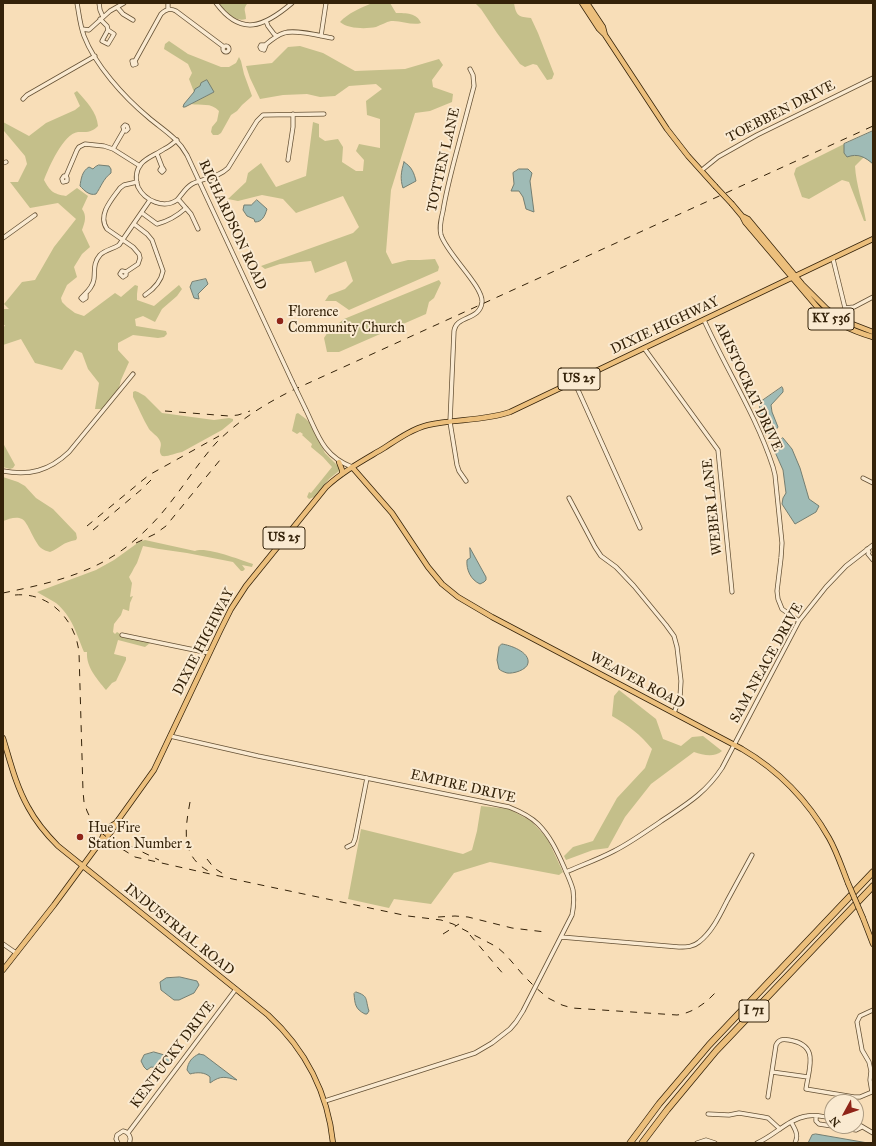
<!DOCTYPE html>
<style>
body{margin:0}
#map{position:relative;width:876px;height:1146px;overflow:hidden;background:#f8deb8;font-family:"IM FELL Great Primer",serif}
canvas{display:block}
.frame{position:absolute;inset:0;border:4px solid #342209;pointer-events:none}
.north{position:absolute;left:824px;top:1094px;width:40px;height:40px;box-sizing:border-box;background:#faead1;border:1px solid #ab9a81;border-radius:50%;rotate:230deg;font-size:11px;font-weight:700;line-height:16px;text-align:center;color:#342209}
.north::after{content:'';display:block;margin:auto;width:14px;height:18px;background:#8f2418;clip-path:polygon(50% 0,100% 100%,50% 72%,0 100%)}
</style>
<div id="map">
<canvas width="876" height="1146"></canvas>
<div class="frame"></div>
<div class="north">N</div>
</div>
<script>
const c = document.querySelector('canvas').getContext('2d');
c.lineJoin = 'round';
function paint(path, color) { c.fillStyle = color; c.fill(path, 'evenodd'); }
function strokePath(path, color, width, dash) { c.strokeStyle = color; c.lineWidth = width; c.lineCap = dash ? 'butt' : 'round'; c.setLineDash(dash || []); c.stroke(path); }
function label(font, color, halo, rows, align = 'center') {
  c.font = font + ' "IM FELL Great Primer",serif'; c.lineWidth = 4; c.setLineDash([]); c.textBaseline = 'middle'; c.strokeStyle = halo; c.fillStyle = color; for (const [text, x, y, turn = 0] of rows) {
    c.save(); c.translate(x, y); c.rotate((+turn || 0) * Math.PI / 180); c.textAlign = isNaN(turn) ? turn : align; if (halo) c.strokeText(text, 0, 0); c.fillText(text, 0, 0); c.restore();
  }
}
paint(new Path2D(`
 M219 3 235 4 237 3H248C242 9 246 11 246 19 235 23 225 11 219 3Z
 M372 3H390L396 13C406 13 417 13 421 23 412 26 401 20 391 21 386 22 381 25 376 27 366 29 348 29 340 22 348 13 361 8 372 3Z
 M475 3H514C516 16 519 17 531 18L538 33 554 74 552 79 547 80 537 65 533 64 525 67 520 64 497 33 481 9Z
 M169 41 188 54 221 67H229L236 63 239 57 241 61 244 74 252 96 250 98 242 105 237 111 231 115 221 133 218 135H213L211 132 212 127 217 121 219 111C211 102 201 106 191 104L214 92 200 86 194 92 189 79 192 73 188 64 164 49 165 44Z
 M300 46 323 53 355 71 405 69 439 59 443 65 432 80 433 87 453 94 452 102 430 111 415 113 391 190 386 252 392 264 408 260H420L435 259 439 267 438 271 349 310 336 301H325L329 295 345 289 353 281 346 261 315 273 311 261 280 264 265 269 261 266 353 233 359 227 343 196 296 213 283 199 262 195 238 201 228 199 246 182 248 173 261 163 276 187 306 176 313 122 319 124V137L325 141 338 139 343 147 342 162 356 171H363L364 160 356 151 359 144 380 148V119L367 115 366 101 382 89 376 84 349 86 335 96 320 97 307 94 283 95 260 99 250 78 246 66 272 63 288 47Z
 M77 91C86 101 97 112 98 126 94 130 90 132 84 132 82 132 80 132 78 132 63 134 49 167 44 180 50 191 53 194 66 196L77 188 88 196 82 209C87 216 85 222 82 230L90 247 82 254 74 267 77 277 67 285 61 298 62 302 67 307 75 313 84 316 115 293 121 297 135 285 138 286 137 294V300L154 306 179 285 182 289 177 296 162 309 155 322 143 316 135 319 136 326 166 331 167 334 164 337 158 338 133 335 118 343V350L129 362 121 380 118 392 103 409H95L99 383 88 369 82 353 75 350 62 370 35 363 21 339 3 345V329L5 325H3V309H9L4 304 22 282 35 280 54 247 76 219 58 203 30 208 10 182H18L27 164 25 156 4 131 3 122 29 136 46 123 75 110 80 106 74 93Z
 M844 144V153L851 155 864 157 855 166C856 185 863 203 866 221H864L849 182 842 180 809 199 802 197 794 174 796 168Z
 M439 280 441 283 434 298 429 302 426 314 339 352H327L324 338 328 332 344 319Z
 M135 391 138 392 145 396 162 413 214 420 229 418 233 419V421L222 430 182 452C175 453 168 457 162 456 157 450 163 447 160 441 158 436 152 433 149 429 143 419 138 407 133 397V392Z
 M298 413 306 419 309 422 325 453 340 468 339 471 329 479 314 497 309 499 307 497 309 492 311 493 332 467 323 457 311 447 312 444 302 435 303 434 300 432 297 434 292 431 296 414Z
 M3 443 15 465 13 468 10 469 3 467Z
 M3 477 18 482 25 486 36 498 53 509 76 533 77 538 76 540C63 542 60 548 50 552 47 551 43 550 41 548 34 542 28 522 22 519 16 516 9 519 3 521Z
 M145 540 195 551C205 546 241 560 253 564L252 567 242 565 245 569 243 571H241L233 562 187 553 159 549 143 546 137 563 134 568 132 572 129 577 132 583 130 597 133 596 130 603 129 611 123 609 121 615 114 624 113 632 115 634 117 632 122 635 149 640 150 643 145 647 118 640 114 654 126 657V660L116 681 112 683 106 690C97 679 86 667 87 652H84C77 635 72 616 56 603 50 599 43 596 37 592L96 570 114 560 139 542Z
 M619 690 656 719 663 739 681 746 692 737 703 736 722 751C714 758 703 755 694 752L651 784 625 817 608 848 593 850 566 860 564 856 573 847 593 841 617 798 645 768 652 749C641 735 628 725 612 716L614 696Z
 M481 806 509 809 531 821 547 838 563 872 559 875 490 862 454 873 431 904 394 899 389 908 348 899 361 829 463 854 472 850 477 831Z`), '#c4bf8a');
const water = new Path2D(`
 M207 80 214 92 185 107H183L184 104 194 92 195 89 200 86 201 83Z
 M873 131V164C865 157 858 153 847 157L844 153V144Z
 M404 162C412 167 414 173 416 181L403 188C400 179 401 172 404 162Z
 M99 165 109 166 111 169V173C103 179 101 187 96 194 89 196 84 190 80 186 81 179 82 171 89 167L93 169 95 167Z
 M519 169H528L532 173 530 181 534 212 526 209 523 197 519 191H511L514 184 513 173Z
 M257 200 267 209C265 216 262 222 255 222L254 219 247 216 243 210 244 205H251Z
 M206 279 208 284 198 294 199 299 194 298 190 287 192 282Z
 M782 387 783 389V392L771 405 772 412 778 427 775 431 765 435 763 430 759 403Z
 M783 438 792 449 800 468 809 499 819 506 816 512 795 524 782 504 783 498 786 493 783 470 775 452 777 442Z
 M470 548 486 577V580L484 582 480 584C471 580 466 570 467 560L470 558Z
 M502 644C510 645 530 652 528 663 527 670 513 674 507 673 504 672 501 671 499 669L497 660 499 647Z
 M180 977 197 981 199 985 194 993 179 1000H174L161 990 160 982 166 978Z
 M356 992C369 996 365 999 369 1011L367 1014H365C355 1009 355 1004 354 994Z
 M154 1052 168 1056 172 1061 158 1068 151 1067 147 1070 144 1067 141 1061 144 1055Z
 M199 1054 204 1055 237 1080C225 1077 221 1075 210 1083V1077C205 1072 197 1072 190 1074L187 1070C188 1062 192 1057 199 1054Z
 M816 1134 868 1143H808L812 1135Z`);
paint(water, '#9fbbb6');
strokePath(water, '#747e71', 1);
const minor = new Path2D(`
 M77 3C79 14 80 25 84 36 95 65 124 97 148 117 163 130 177 137 187 155L292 381
 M99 3 100 10 103 17
 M216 3C241 37 264 27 292 3
 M117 7 123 14 133 20
 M168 9V3
 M100 19 107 26 108 30
 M266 21 268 26 274 34 277 36
 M82 29 89 30 110 11 124 3
 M108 30 114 34 108 44 102 41Z
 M321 36 326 3
 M261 45H266L264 50 261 49 260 47Z
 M223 49a3 3 0 1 1 6 0a3 3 0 1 1-6 0Z
 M263 47C269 42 276 35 284 33 295 29 321 36 332 38
 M135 61H132L133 65 136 64 135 61 161 14C166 9 170 8 176 11L224 47
 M23 99 27 95 95 56
 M177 140C173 143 169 147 164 149 157 154 147 157 141 164 136 170 135 179 138 187 145 201 164 209 177 200 182 195 185 188 192 184 203 178 218 178 228 168L257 121 263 115 324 114
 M113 149 124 130 126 131 128 129 127 126 125 125 123 127 124 130
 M157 154 162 167 160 170 162 172 164 170 162 167
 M288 160 293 127V114
 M3 163 6 162
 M702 170 718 157 757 135 873 78
 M66 176 67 178V181L63 182 62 179 64 176H66L77 150 79 147 85 144 104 146 113 149 140 166
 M178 199 191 214 198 229
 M142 213 157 224C169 221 177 216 186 208
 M134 224 147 234 152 240 163 271C161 282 154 289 145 295
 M3 238 35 215
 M833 259 845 308 854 307 873 297
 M126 272V275L123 277 120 274 122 271 126 272 138 264 140 258 139 254 133 247 107 229C97 215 112 199 120 188L124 185 137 182
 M86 294V298L83 300 81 298 82 297C87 292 93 287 94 279 95 270 93 263 100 255 105 250 113 249 119 245L150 200
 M704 320C726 369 756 415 773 467L775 475 782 543 781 558 777 591 778 599 782 609 799 621
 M644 348 718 450 732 592
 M574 381 640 528
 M306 410C318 435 323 456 352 467
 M3 471C29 476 49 471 69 452L133 374
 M863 478 873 483
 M466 481 459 471 457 465 450 422 454 331C456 315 480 321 482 302 483 286 447 254 441 235 439 227 441 219 443 211 446 192 451 173 456 154 462 132 468 109 474 86L473 75 470 69
 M569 498 595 547 601 556 616 567 634 586 666 625 674 636 677 647 681 681 680 697 674 713
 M867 549 869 552 868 554 873 560
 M122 635 209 653
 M170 736 258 756 509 807C519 811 530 816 538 824 550 836 557 851 564 867 567 874 571 882 573 890 574 898 574 906 572 915L523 1011 516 1022 510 1029 492 1043 475 1053 325 1101
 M347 847 353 844 355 839 367 778
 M566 872C582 865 599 859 614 851 630 843 645 832 660 822 685 805 705 794 722 768L799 621 826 587 846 566 873 545
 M561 937 679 947C687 947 693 947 699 942 712 932 720 915 727 901 735 886 744 870 752 855
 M3 944 16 953
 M772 1072 808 1077
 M768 1097 776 1045C779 1039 783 1039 789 1040 820 1045 809 1067 806 1089L854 1097H860L872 1092 870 1080 871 1071 869 1062 862 1050 857 1022 860 1016 873 1010
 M708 1114 729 1115 739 1113 763 1117 768 1118 780 1129
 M816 1116V1121L819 1124 832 1126
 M791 1122C795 1129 799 1135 795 1143
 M856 1123 873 1133
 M833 1126 856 1130 862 1127
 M128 1133 236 989
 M118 1143 116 1139 117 1135 123 1131C129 1132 132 1138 129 1143
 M697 1143 706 1140 715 1143
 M757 1143C774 1136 788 1119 807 1116 815 1114 824 1117 832 1118`);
const major = new Path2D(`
 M582 3 599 29 604 34
 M587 3 603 27 605 35 667 129 688 156 715 186
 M732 204 742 216 745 222 818 308C834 323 852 331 873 337
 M742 216 748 219 802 284 827 309 842 320 873 332
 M339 462 342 470V474
 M352 467 392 513 428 567 442 584 458 597 492 617 742 749C778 770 808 801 829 838 837 852 842 868 848 883
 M3 738C10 761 16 786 28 807 36 822 46 834 58 846L268 1015C305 1049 328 1093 333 1143
 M101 841C109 836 113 831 116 823L154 770 220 631 231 609 246 586 326 487C343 471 364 460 384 448 398 439 412 429 428 425 455 419 484 421 510 412L873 239
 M863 918 873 944
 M3 970 54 905 101 841C104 832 108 827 116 823`);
const highway = new Path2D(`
 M630 1143 659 1104 709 1045 873 872
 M642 1143 667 1110 716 1051 873 886`);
strokePath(minor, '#655135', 5);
strokePath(major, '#342209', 6);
strokePath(highway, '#342209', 7);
strokePath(minor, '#faead1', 3.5);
strokePath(major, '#ecbf7c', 4.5);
strokePath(highway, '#ecbf7c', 5.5);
strokePath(new Path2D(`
 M165 411 229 416 238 415 250 411
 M87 526 149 475 219 436
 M93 530 142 489 151 480
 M136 543 155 534 166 526 220 460
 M3 593C46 584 89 575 125 548 142 535 157 520 170 503 185 484 199 462 216 443 238 421 263 405 291 391L873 126
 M15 595C49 592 75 619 79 652L83 791 84 802 87 811 94 826 99 831 122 849 135 857 228 878 384 911 408 916 441 920 453 924 497 947 506 955 524 976 535 987 548 998 562 1005 572 1008 677 1015C692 1013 705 1004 715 993
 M190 802C185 830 180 856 210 872
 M130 846 159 860
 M207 859 214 868 225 875
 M438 917 455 916 468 917 512 928 545 932
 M443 934 459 924
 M470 935 505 976`), '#342209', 1, [7, 7]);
const minorBridge = new Path2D(`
 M292 381 306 410`);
const majorBridge = new Path2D(`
 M715 186 732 204
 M848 883 863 918`);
strokePath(minorBridge, '#655135', 5, []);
strokePath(majorBridge, '#342209', 6, []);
strokePath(minorBridge, '#faead1', 3.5);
strokePath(majorBridge, '#ecbf7c', 4.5);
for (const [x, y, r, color] of [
 [280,321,4,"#8f2418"],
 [80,837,4,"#8f2418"]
]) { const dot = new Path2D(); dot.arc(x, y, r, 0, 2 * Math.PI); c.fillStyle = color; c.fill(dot); strokePath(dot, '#faead1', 1.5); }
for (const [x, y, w] of [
 [831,319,46],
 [579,379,42],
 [284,538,42],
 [754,1011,30]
]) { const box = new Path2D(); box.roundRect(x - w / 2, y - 11, w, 22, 3); c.fillStyle = '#faead1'; c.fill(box); strokePath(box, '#342209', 1); }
label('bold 13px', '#342209', null, [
 ["KY 536",831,319],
 ["US 25",579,379],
 ["US 25",284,538],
 ["I 71",754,1011]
]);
label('14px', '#342209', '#faead1', [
 ["TOEBBEN DRIVE",781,112,-27],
 ["TOTTEN LANE",444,160,-77],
 ["RICHARDSON ROAD",232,225,65],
 ["DIXIE HIGHWAY",665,326,-25],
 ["ARISTOCRAT DRIVE",748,387,65],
 ["WEBER LANE",713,507,-96],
 ["DIXIE HIGHWAY",204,642,-63],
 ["SAM NEACE DRIVE",767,663,-61],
 ["WEAVER ROAD",637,681,28],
 ["EMPIRE DRIVE",463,787,13],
 ["INDUSTRIAL ROAD",179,930,39],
 ["KENTUCKY DRIVE",173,1055,-53]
]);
label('14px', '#342209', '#faead1', [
 ["Florence",288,313],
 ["Community Church",288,329],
 ["Hue Fire",88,829],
 ["Station Number 2",88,845]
], 'left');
</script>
